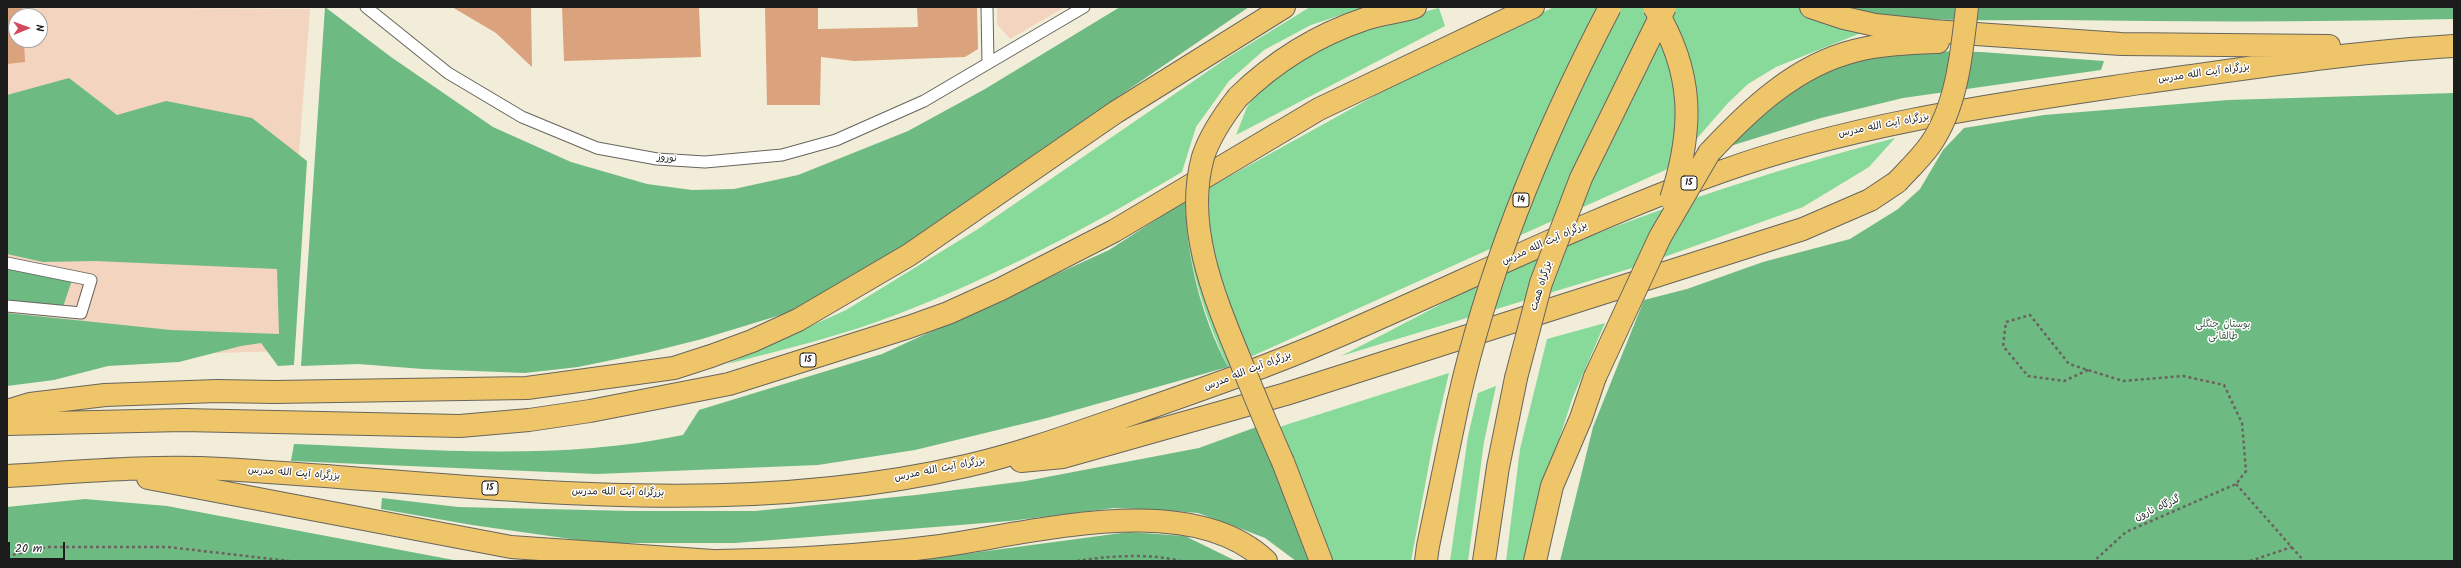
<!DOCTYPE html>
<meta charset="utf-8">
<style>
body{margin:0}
#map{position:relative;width:2461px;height:568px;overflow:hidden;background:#f2edd8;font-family:Kalam,sans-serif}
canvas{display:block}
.frame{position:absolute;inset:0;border:8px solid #1c1c1c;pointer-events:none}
.north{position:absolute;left:8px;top:8px;width:40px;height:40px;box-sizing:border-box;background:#fff;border:1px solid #a4a4a4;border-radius:50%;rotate:89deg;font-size:11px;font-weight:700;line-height:16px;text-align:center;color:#1c1c1c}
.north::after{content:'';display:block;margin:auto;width:14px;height:18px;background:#d1495b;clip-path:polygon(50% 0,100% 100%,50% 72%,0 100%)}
.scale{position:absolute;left:8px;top:542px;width:57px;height:18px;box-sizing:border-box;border:2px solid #1c1c1c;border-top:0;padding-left:5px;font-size:12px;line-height:14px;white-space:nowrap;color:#1c1c1c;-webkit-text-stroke:3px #fff;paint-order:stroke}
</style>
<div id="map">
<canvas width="2461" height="568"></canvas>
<div class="frame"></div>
<div class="north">N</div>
<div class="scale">20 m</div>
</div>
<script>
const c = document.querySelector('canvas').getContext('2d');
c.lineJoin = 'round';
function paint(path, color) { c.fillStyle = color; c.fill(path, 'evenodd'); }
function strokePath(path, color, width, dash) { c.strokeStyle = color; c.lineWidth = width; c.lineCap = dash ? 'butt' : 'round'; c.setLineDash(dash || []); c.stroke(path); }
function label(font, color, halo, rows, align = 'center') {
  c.font = font + ' Kalam,"Playpen Sans Arabic",sans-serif'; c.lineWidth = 3; c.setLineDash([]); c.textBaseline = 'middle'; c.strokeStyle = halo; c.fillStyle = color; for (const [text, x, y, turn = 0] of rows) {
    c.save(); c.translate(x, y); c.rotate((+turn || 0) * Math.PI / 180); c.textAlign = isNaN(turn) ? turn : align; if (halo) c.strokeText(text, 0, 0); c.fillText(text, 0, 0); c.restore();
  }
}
paint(new Path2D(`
 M7 7 310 9 284 351 7 359ZM16 16H40V40H16Z
 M997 7H1065L1010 39 997 24Z`), '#f3d4bf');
paint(new Path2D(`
 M1310 7H1365L1311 25 1264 50 1229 81 1196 127 1182 172C1091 226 997 276 898 314 845 335 782 350 727 364L846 310 978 229 1227 58Z
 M1554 7H1798L1866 31 1776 67 1748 84 1728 103 1672 167 1228 367C1203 312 1187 262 1185 201L1412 75Z
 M1439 8 1445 26 1236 135 1247 107 1258 90 1293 62 1360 29Z
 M1895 138 1869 167 1803 207 1642 265 1341 356C1401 326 1460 292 1521 265 1642 212 1768 172 1895 138Z
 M1605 323 1573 397 1554 454 1524 561H1506L1520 449 1547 339Z
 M1449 373 1434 437 1411 561H1329L1276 428Z
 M1496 386 1484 442 1468 561H1450L1468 436 1478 393Z`), '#88da9b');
paint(new Path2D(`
 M325 7 391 57 493 127 571 162 647 184 692 190 734 189 798 175 908 131 985 89 1120 7H1249L1109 103 912 243 817 298 787 313 702 339 646 353 578 367 525 373 423 369 358 364 301 366Z
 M1846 7H2454V19C2322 22 2191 22 2059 20 1989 19 1915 25 1846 7Z
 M1916 51 1981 52 2104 61 2101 70 1903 98 1821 118 1727 147 1768 105 1825 69 1869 56Z
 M69 78 117 115 166 101 252 118 307 161 294 365 278 366 261 343 241 346 179 362 108 366 54 380 7 386V313L171 330 279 334 277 269 95 261 43 262 7 254V95Z
 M2454 93V561H1560L1593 427 1644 300 1687 289 1763 262 1850 239 1898 209 1920 189 1943 150 1964 128 2044 115 2228 100Z
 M1185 201C1187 259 1201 316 1228 367L1047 418 915 450 818 465 597 474 291 461 294 444C423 449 556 462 683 435L699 410 882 354 1109 250Z
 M7 265 73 277 63 307 7 302Z
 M1259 426 1314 561H1296L1265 538 1226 523 1198 513 1163 510 1114 508 1010 521 735 543H599L472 525 381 509 382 498 458 507 631 511H755L916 495 1026 481 1199 448Z
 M85 499 167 506 459 561H7V507Z
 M1129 532 1185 536 1236 561H912Z`), '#6eba83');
paint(new Path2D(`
 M7 7H22L23 16H16V40H24L25 62 7 64Z
 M452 7H531L532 67 496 33Z
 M562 7H699L701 57 564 61Z
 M765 7H818V29L918 27 917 7H977L978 49 965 57 854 61 821 57 820 105H767Z`), '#daa27d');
const lane = new Path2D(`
 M366 7 448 73 522 117 597 148 657 159 705 162 782 155 836 140 924 101 1084 7
 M987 7 988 63
 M7 263 91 280 81 313 7 306`);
const highway = new Path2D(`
 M1811 7 1844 18 1875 25 1933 31 2121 44 2329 46
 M1238 97C1274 62 1317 35 1365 19 1381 14 1399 12 1415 7
 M1709 153C1749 110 1795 66 1854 51 1881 44 1911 43 1938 42
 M7 411 30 404 105 395 217 391 274 392 527 388 674 368 711 356 752 341 798 320 909 255 1116 112 1284 7
 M7 424 183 420 460 426 529 420 590 411 729 384 909 327 948 313 1001 289 1114 231 1319 109 1533 7
 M1021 461 1063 457 1286 394 1803 229 1870 200 1897 182
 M1283 462 1321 561
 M7 476C78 472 150 465 222 469 469 483 721 523 966 466 1019 454 1071 435 1123 417 1194 392 1267 367 1336 337 1464 282 1589 219 1720 172 1855 123 1998 104 2140 83 2244 69 2349 52 2454 46
 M148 478 511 547 713 561
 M718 561C789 560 861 556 932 547 1027 535 1188 487 1266 561
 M1426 561 1428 546 1458 403
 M1484 561 1498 467 1516 378
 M1535 561 1552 486 1581 418 1595 377`);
strokePath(lane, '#67655e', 13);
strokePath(highway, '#67655e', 24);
strokePath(new Path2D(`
 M2088 370 2064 381 2028 376 2003 346 2006 322 2030 315 2069 364 2123 381 2183 376 2224 385 2242 423 2246 471 2236 484 2126 532 2094 561
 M2236 484 2304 561
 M7 556 48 547H168L289 561
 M1077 561C1106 556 1152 553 1180 561
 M2250 561 2292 547`), '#67655e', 2.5, [3, 3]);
strokePath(lane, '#fff', 11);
strokePath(highway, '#eec569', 22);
const highwayBridge = new Path2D(`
 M1654 7C1694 72 1694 128 1671 199
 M1238 97C1224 115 1210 135 1203 157 1183 228 1217 303 1243 367 1256 399 1269 431 1283 462
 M1897 182C1908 170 1920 159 1930 145 1957 107 1962 52 1967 7
 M1595 377 1660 237 1709 153
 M1516 378 1541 283 1581 178 1665 7
 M1458 403C1489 264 1544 133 1610 7`);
strokePath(highwayBridge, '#67655e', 24, []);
strokePath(highwayBridge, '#eec569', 22);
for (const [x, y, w] of [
 [1689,183,16],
 [1521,200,16],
 [808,360,16],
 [490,488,16]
]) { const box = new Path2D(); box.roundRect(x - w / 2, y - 7, w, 14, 3); c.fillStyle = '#fff'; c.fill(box); strokePath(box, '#1c1c1c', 1); }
label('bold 9px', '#1c1c1c', null, [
 ["15",1689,183],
 ["14",1521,200],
 ["15",808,360],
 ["15",490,488]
]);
label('10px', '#1c1c1c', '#fff', [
 ["بزرگراه آیت الله مدرس",2204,74,-8],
 ["بزرگراه آیت الله مدرس",1884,126,-11],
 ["نوروز",667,159,5],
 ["بزرگراه آیت الله مدرس",1545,244,-24],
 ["بزرگراه همت",1542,286,-73],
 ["بزرگراه آیت الله مدرس",1248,372,-21],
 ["بزرگراه آیت الله مدرس",940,470,-11],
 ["بزرگراه آیت الله مدرس",294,474,4],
 ["بزرگراه آیت الله مدرس",618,493,1],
 ["گذرگاه نارون",2158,509,-24]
]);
label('10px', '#425e48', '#fff', [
 ["بوستان جنگلی",2223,325],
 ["طالقانی",2223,337]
]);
</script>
